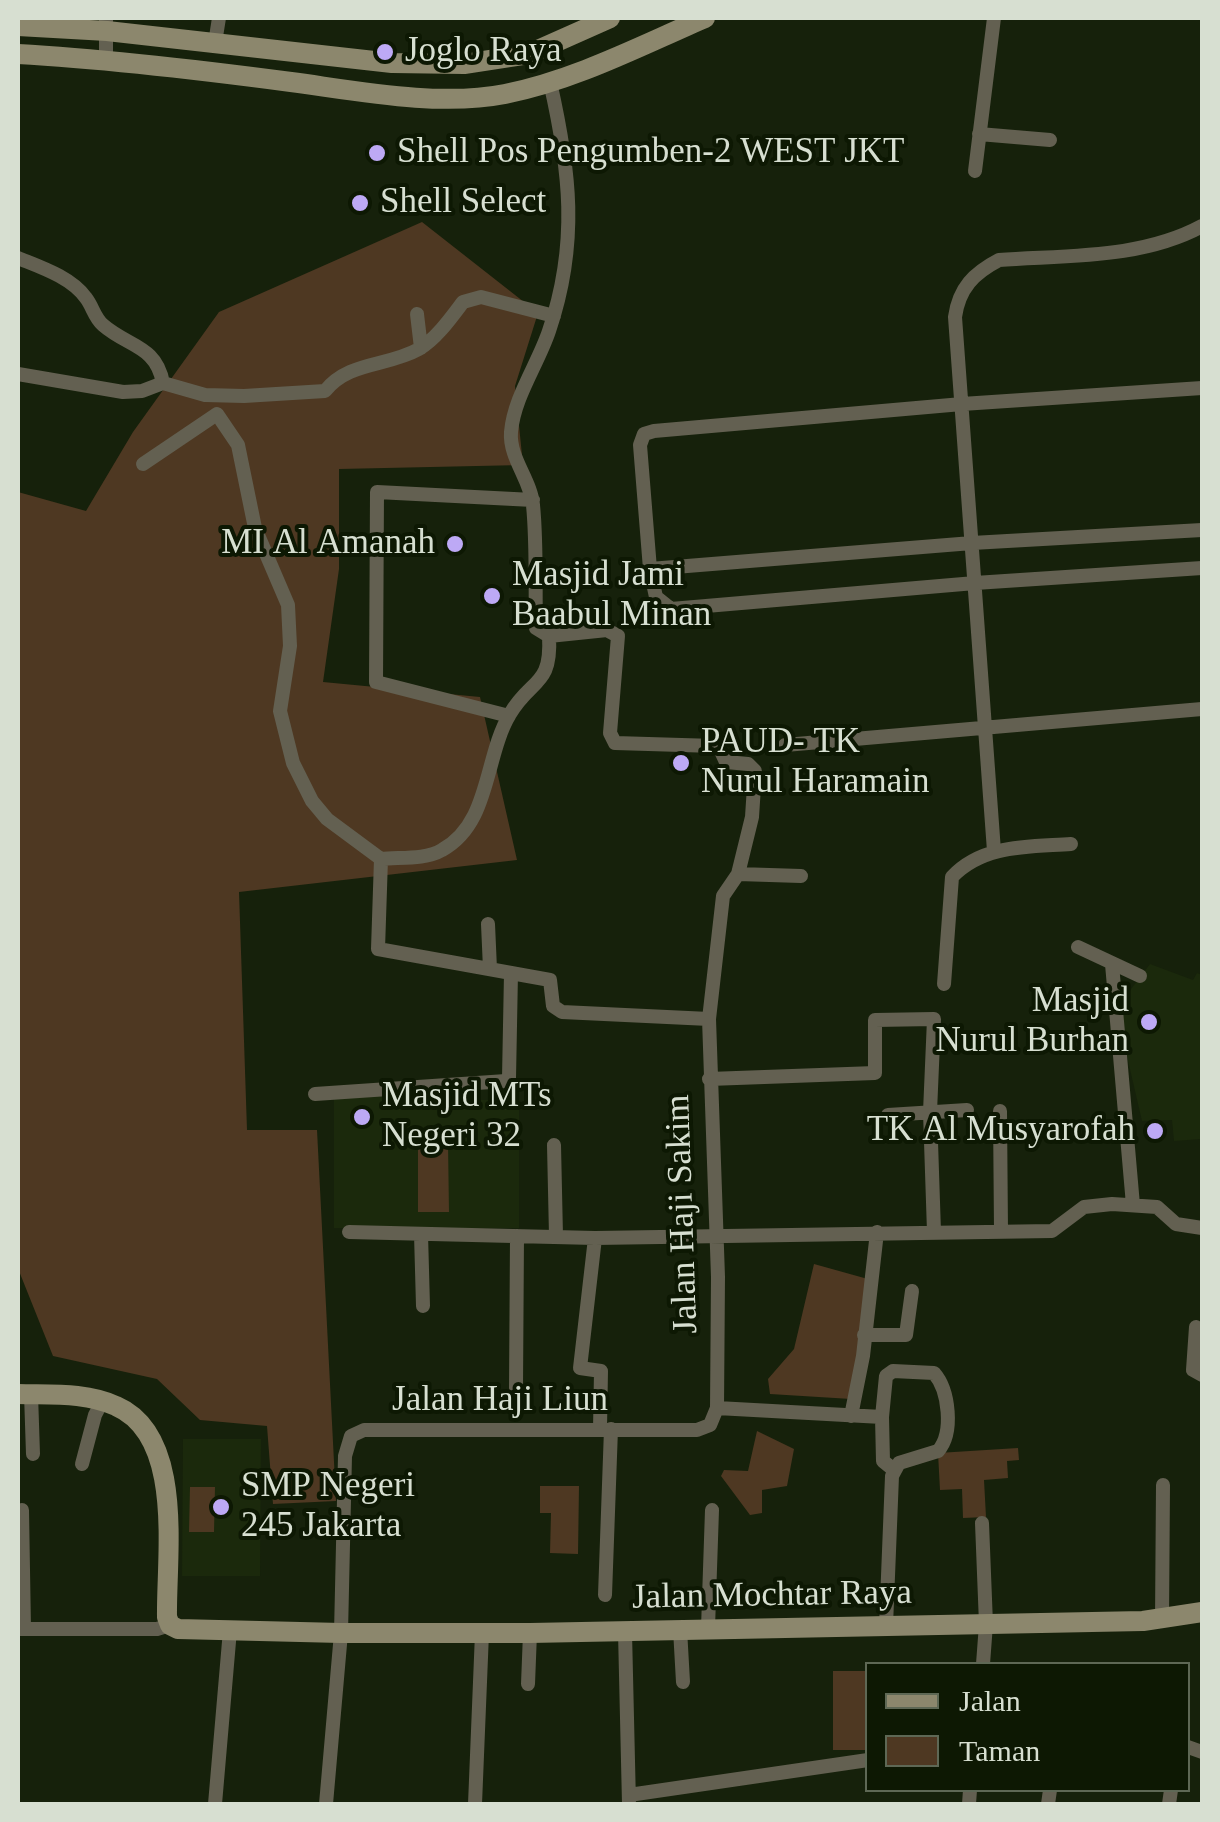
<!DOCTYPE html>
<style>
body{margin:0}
#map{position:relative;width:1220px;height:1822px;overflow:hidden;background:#16210b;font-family:Georgia,serif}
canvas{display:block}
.frame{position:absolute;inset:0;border:20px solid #d7dfd1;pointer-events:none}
.legend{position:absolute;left:865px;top:1662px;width:325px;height:130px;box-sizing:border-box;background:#0d1803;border:2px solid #5e6855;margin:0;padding:12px 18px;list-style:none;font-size:30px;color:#d7dfd1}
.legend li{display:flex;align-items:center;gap:20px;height:50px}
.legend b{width:50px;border:2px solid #5e6855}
</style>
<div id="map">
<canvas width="1220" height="1822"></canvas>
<div class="frame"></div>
<ul class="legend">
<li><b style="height:12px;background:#8c876d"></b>Jalan</li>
<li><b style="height:28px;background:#4e3822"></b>Taman</li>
</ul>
</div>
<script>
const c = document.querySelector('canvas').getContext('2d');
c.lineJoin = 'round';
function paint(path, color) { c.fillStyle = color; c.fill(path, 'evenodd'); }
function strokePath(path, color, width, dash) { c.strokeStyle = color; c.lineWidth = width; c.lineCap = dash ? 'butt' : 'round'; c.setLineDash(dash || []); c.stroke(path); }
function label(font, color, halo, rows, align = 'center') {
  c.font = font + ' Georgia,serif'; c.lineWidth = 8; c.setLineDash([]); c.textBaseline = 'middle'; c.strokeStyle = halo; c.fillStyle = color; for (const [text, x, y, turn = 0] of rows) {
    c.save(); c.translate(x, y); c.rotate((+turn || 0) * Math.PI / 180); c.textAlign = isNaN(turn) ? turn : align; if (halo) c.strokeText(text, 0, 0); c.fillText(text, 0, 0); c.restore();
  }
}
paint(new Path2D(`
 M1150 964 1193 980 1197 973 1202 975 1201 1139 1174 1141 1172 1120 1142 1121 1116 1009Z
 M393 1092 394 1100H519V1228H334V1093Z
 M183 1439H261L260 1576H182Z`), '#1b290c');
paint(new Path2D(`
 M422 222 538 313 515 386 523 465 339 469V569L323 682 480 697 517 860 239 892 247 1130H317L336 1501 273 1504 267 1426 200 1420 157 1379 53 1356 19 1271 18 492 86 511 133 432 219 312Z
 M418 1143H448L449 1212H418Z
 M814 1264 875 1281 851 1399 770 1394 768 1379 794 1349Z
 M757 1431 794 1449 787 1486 762 1490V1513L750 1515 721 1476 724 1470 748 1471Z
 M1018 1448 1019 1460 1007 1461 1008 1478 984 1480 986 1517 963 1518 962 1489 940 1490 938 1453Z
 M540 1486H579L578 1554 550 1553 551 1513H540Z
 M190 1487H215L214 1532H189Z
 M833 1671H867V1750H833Z`), '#4e3822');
strokePath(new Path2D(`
 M215 43 219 18
 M106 60V18
 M979 134 1050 140
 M975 171 994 18
 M18 258C40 267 71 277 86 298 93 307 94 317 103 325 128 347 156 345 163 383
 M417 314 421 348
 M18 374 123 392 142 391 163 383 205 395 244 396 325 391C349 361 387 367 419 349 436 339 451 318 463 302L481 297 554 316
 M1202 388 962 404 654 431 644 434 640 445 650 569 656 597 671 609 975 583 1202 568
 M143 464 217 414 238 445 255 528 288 605 290 646 280 711 293 763 312 801 327 819 381 859C399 857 425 860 442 850 491 823 484 757 510 714 531 678 552 687 549 636
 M650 569 972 543 1202 530
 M549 636 536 628C535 587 537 545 533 505 531 480 509 458 511 432 514 397 538 364 549 331 579 243 570 170 550 82
 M509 716 376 682 377 492 533 500
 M785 745 1202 709
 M994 851 955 317C959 288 974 273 999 260 1067 255 1141 259 1202 226
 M381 859 378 949 550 980 553 1006 562 1012 709 1019
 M738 874 801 876
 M488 924 490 969
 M1078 947 1140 976
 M1112 964 1133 1205
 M944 984 952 877C983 844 1029 847 1071 844
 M709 1079 875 1073V1020L934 1019 930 1112 934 1232
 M315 1094 506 1081 509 1078 511 973
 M1000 1111 1001 1231
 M888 1115 967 1110
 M554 1145 556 1236
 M349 1232 595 1238 1052 1231 1084 1207 1112 1204 1157 1207 1176 1224 1202 1228
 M421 1234 423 1306
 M595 1238 580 1368 601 1371 600 1429
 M1196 1327 1193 1370 1202 1375
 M864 1335H906L912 1291
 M516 1388 517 1236
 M31 1394 33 1454
 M717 1408 882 1417
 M851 1416 863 1356 877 1232
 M82 1464 95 1415 102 1402
 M22 1510 24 1629
 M982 1523 986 1624 983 1664
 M605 1595 611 1429
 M1162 1620 1163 1485
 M886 1626 892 1476 899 1463 938 1451C954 1433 949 1390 934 1373L893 1371 886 1376 882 1417 883 1461 894 1470
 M708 1628 712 1510
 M18 1629H157L170 1625
 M680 1629 683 1682
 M625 1632 629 1804
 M528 1684 530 1633
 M1188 1747 1202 1752
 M629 1795 868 1760
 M215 1804 230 1630
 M326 1804 341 1633 345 1456 351 1436 364 1430H697L710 1425 717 1408 718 1277 709 1019 723 896 738 874 752 817 755 771 748 764 726 762 721 751 715 746 615 743 610 733 618 636 607 630 549 636
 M475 1804 482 1633
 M969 1804 970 1790
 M1048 1804 1050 1790
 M1169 1804 1171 1790`), '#636051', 14);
strokePath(new Path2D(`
 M18 26 107 31 392 63 464 64 529 54 610 18
 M18 54C109 59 200 70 291 82 358 91 439 107 505 94 575 80 640 46 705 18
 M18 1394C50 1395 86 1392 116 1406 185 1436 166 1555 167 1617L170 1625 178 1629 341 1633H530L1143 1621 1202 1612`), '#8c876d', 20);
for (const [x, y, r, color] of [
 [385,52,10,"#bda9f5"],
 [377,153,10,"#bda9f5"],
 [360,203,10,"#bda9f5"],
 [455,544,10,"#bda9f5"],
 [492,596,10,"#bda9f5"],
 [681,763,10,"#bda9f5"],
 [1149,1022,10,"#bda9f5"],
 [362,1117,10,"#bda9f5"],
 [1155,1131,10,"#bda9f5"],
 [221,1507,10,"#bda9f5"]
]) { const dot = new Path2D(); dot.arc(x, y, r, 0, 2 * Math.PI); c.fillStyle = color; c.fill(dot); strokePath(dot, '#0d1803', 4); }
label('35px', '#d7dfd1', '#0d1803', [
 ["Joglo Raya",405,52],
 ["Shell Pos Pengumben-2 WEST JKT",397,153],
 ["Shell Select",380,203],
 ["MI Al Amanah",435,544,"right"],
 ["Masjid Jami",512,576],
 ["Baabul Minan",512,616],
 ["PAUD- TK",701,743],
 ["Nurul Haramain",701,783],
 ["Masjid",1129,1002,"right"],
 ["Nurul Burhan",1129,1042,"right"],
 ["Masjid MTs",382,1097],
 ["Negeri 32",382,1137],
 ["TK Al Musyarofah",1135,1131,"right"],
 ["SMP Negeri",241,1487],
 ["245 Jakarta",241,1527]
], 'left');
label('35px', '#d7dfd1', '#0d1803', [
 ["Jalan Haji Sakim",683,1214,-92],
 ["Jalan Haji Liun",500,1401],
 ["Jalan Mochtar Raya",772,1596,-1]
]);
</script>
